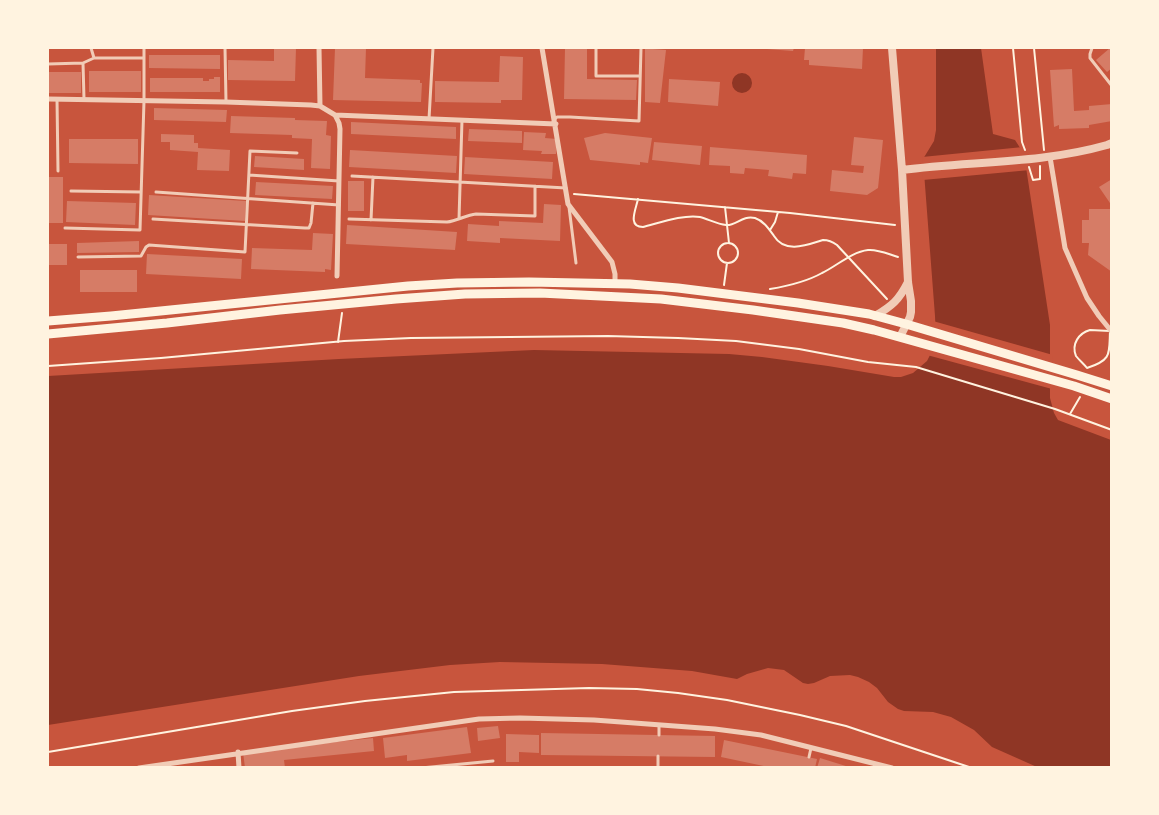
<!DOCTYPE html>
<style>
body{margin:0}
#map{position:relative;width:1159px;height:815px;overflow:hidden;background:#c8553d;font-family:Signika,sans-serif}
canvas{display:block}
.frame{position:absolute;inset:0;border:49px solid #fff3e0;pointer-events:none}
</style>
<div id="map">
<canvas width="1159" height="815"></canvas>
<div class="frame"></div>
</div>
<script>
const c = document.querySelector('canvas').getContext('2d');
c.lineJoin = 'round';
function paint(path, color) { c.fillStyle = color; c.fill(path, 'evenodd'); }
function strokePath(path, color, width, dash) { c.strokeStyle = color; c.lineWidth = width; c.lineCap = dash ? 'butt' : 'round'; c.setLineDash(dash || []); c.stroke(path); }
paint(new Path2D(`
 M936 48H981L993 134 1015 140 1024 154 1050 325V398L1054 413 1058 420 1111 440V767H1037L992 747 974 730 951 717 933 712 904 711 898 709 888 702 877 688 869 682 858 677 850 675 830 676 814 683 808 684 803 683 784 670 768 668 747 674 737 679 692 671 602 664 500 662 450 665 359 676 48 725V376L339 359 534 350 729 354 762 357 828 366 894 377H901L913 373 927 361 932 351 936 339 935 316 923 159 934 141 936 130Z
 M732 83a10 10 0 1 1 20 0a10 10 0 1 1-20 0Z`), '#8f3625');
paint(new Path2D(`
 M1023 147 1027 153 1030 170 923 180 922 157Z
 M933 321 1053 355 1052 389 927 355 933 339Z`), '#c8553d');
paint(new Path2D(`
 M274 48H296L295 81 228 80V60L274 61Z
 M335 48H366L365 78 420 80V83H422L421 102 333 100Z
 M565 48H587V79L637 80 636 100 564 99Z
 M645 48H653V49L666 50 660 103 645 102Z
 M767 48H794L793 51 767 49Z
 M805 48H863L862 69 809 65V60H804Z
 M1110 48H1112V68L1107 72 1096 60Z
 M149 55H220V69L149 68Z
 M500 56 523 57 522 100H501V103L435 102V81L499 82Z
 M1072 69 1074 111 1089 110V106L1112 104V121L1089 125V128L1059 129V125L1054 127 1050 70Z
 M89 71H141V92H89Z
 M48 72H81V93H48Z
 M214 77H220V92H150V78H203V81H209V79H214Z
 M669 79 720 82 718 106 668 102Z
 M154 108 227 110 226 122 154 120Z
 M231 116 295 118V120L327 121 326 135 331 136 330 169 311 168 312 139 292 138V135L230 133Z
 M351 122 456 127V139L351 134Z
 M469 129 522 131V143L468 141Z
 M524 132 546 133 545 138 557 139 556 154H541L542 151 523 150Z
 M605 133 652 138 648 163 640 162V165L590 160 584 138Z
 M161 134 194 135V143H198V148L230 150 229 171 197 170 198 152 170 150V142H161Z
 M854 137 883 140 878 188 867 195 830 191 832 170 863 173 864 166 851 165Z
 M69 139H138V164L69 163Z
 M654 142 702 146 700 165 652 160Z
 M710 147 807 155 806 174 793 173 792 179 768 176 769 170 745 168 744 174 730 173V166L709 165Z
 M350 150 457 156 456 173 349 167Z
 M255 156 304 159V170L254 167Z
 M465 157 553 162 552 179 464 174Z
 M48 177H63V223H48Z
 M1112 179V206L1099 187Z
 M348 181H364V211H348Z
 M256 182 333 186 332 199 255 195Z
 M149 195 246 201 245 221 148 215Z
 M67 201 136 203 135 225 66 222Z
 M544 204 561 205 560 241 500 238V243L467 241 468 224 499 226V221L543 223Z
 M1089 209H1111L1112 272 1088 255 1089 243H1082V220H1089Z
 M347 225 457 232 455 250 346 244Z
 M313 233 333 234 331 270 325 269V272L251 269 252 248 312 250Z
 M139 241V252L77 253V243Z
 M48 244H67V265H48Z
 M147 254 242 259 241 279 146 274Z
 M80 270H137V292H80Z
 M498 726 500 738 478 741 477 728Z
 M467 727 471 753 407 761V755L385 758 383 738Z
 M541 733 715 736V757L541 755Z
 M506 734 539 735V753L519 752V762H506Z
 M373 738 374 751 284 760 285 768H245L243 752Z
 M724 740 817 759 815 768H773L721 757Z
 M820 758 849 767V768H817Z`), '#d67c66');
strokePath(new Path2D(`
 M1013 48 1022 142 1025 150
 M1034 48 1044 150
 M1029 167 1033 180 1040 179V166
 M574 194 790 213 895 225
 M638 199C636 209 627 227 643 227 659 223 684 214 700 217 708 219 717 224 726 225 736 226 742 215 755 218 764 221 769 229 774 236 785 254 807 245 823 240 829 240 833 242 837 245L887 299
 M725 207 729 243
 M770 230 775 222 778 212
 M718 253a10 10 0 1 1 20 0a10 10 0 1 1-20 0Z
 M724 285 727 263
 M770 289C788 286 806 282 822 273 837 266 851 252 868 250 878 249 888 254 898 257
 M1090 330 1110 331C1109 354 1112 360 1087 368 1084 364 1079 360 1076 356 1071 344 1079 333 1090 330Z
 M338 342 342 313
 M48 366 161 358 344 341 411 338 608 336 678 338 736 341 799 349 868 362 916 367 1055 409 1112 430
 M1070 414 1080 397
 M48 752 292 711 365 701 454 692 589 688 637 689 678 693 727 700 800 715 846 726 972 768`), '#fff3e0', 2);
strokePath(new Path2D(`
 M91 48 94 58
 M225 48 226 102
 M596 48V76H640
 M1092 48 1090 54V58L1112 86
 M83 63 84 99
 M48 64 83 63 94 58H144
 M57 99 58 171
 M429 119 433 48
 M555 119 557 117H570L639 121 641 48
 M249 175 339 181
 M352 176 566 188
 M71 191 141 192
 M156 192 339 205
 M569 207 576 263
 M153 219 305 228H309L311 223 313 203
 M349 219 447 222C457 221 466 215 476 214L535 216V186
 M459 219 462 120
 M371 220 373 177
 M65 228 140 230 144 101V48
 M78 257 141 256 146 247 149 245 245 252 250 151 297 153
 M659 735V725
 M809 757 811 748
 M421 768 493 761
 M658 768V756`), '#f1ccb7', 3);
strokePath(new Path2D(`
 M319 48 320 106
 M542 48 568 204 612 262 615 274V284
 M48 99 226 102 311 105 320 106 335 115 556 124
 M335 115 339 123 340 129 337 276
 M1050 157 1065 248 1087 298 1099 316 1112 332
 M238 752 239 768
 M139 768 479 719 520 718 594 720 715 729 761 735 892 768`), '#f1ccb7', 5);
strokePath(new Path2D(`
 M892 48 902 170 908 282 911 301V312L910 317 900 337
 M902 170C970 161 1040 164 1107 145L1112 143
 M875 316C892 306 899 300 908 282`), '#f1ccb7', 8);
strokePath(new Path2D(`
 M48 321 111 316 408 286 457 283 529 282 630 284 678 288 798 303 869 314 906 324 1077 375 1112 386
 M48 334 167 323 280 310 396 299 465 294 540 293 661 299 753 310 843 323 874 330 1074 386 1112 399`), '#fff3e0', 9);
</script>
